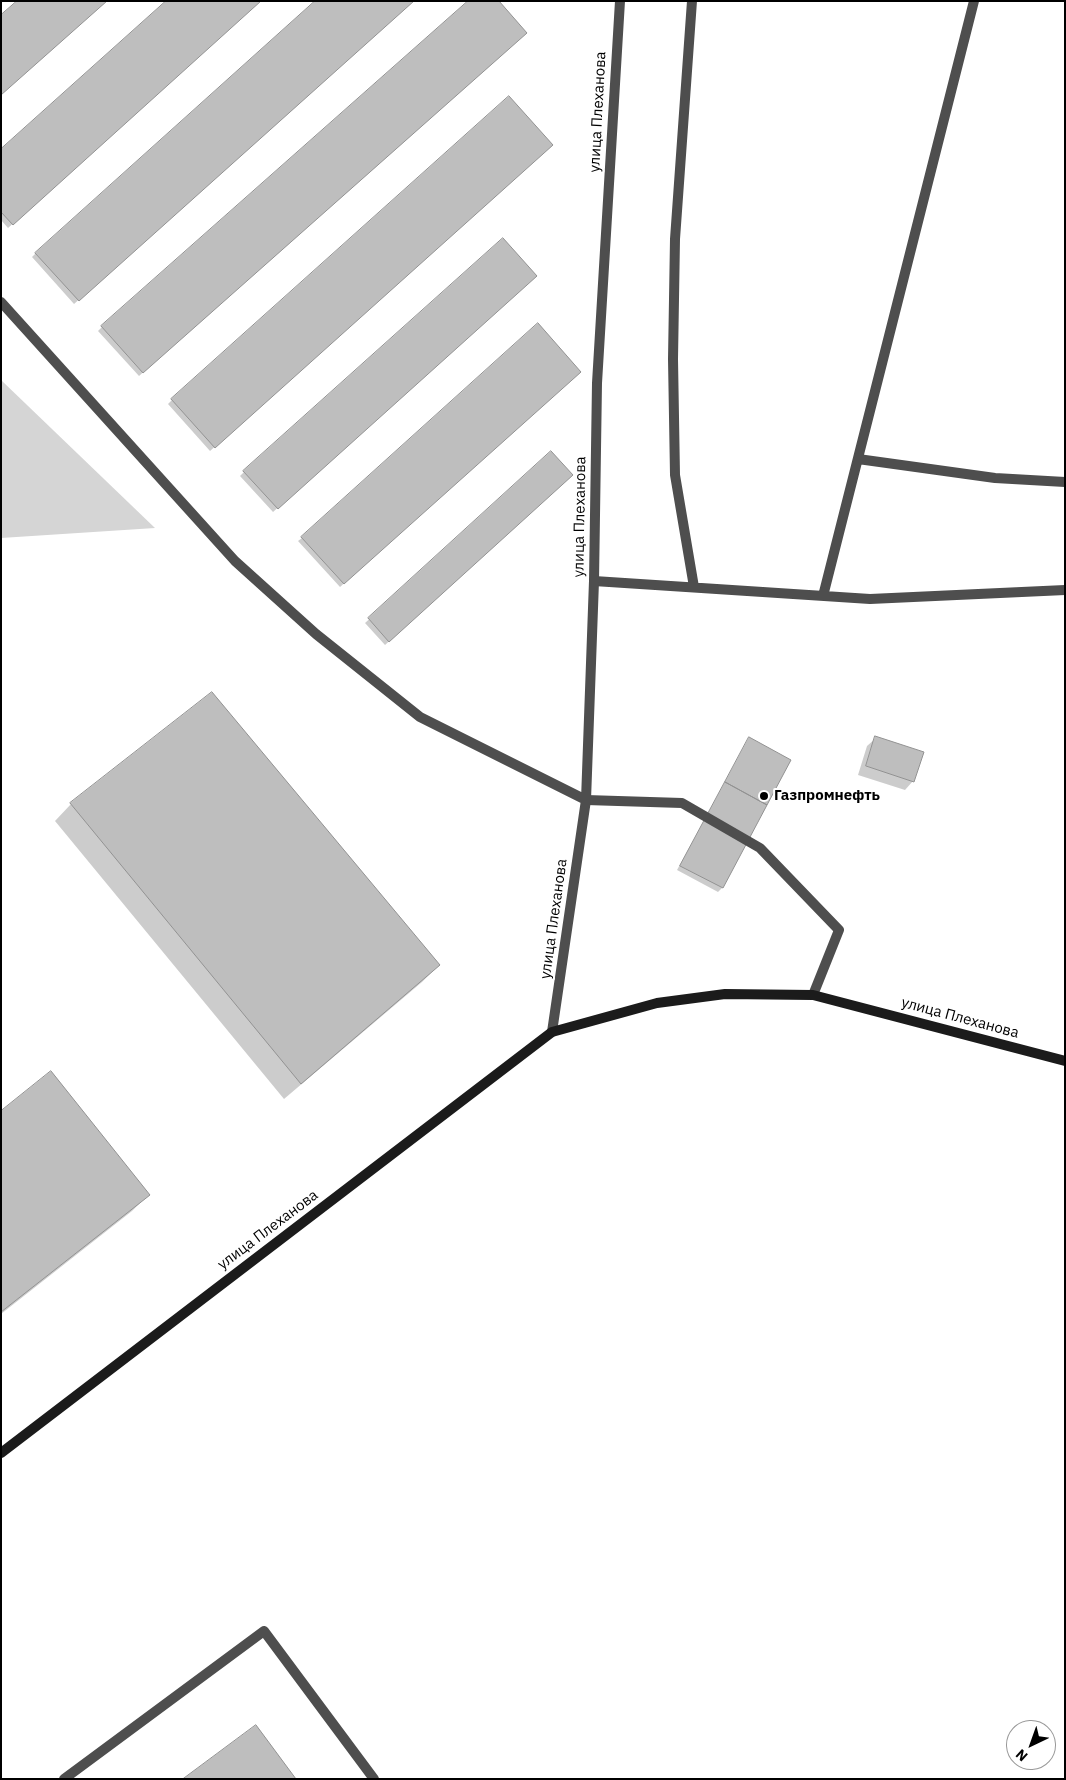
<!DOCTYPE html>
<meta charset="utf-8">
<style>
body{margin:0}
#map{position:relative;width:1066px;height:1780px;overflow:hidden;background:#fff;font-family:"IBM Plex Sans",sans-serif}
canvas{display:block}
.frame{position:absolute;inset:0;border:2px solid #000;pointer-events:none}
.north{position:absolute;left:1006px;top:1720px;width:50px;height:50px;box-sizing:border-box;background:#fff;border:1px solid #999;border-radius:50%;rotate:222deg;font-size:14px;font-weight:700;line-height:20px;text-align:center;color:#000}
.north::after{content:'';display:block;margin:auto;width:18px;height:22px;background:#000;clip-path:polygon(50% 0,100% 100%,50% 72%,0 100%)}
</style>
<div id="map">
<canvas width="1066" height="1780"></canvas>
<div class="frame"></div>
<div class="north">N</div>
</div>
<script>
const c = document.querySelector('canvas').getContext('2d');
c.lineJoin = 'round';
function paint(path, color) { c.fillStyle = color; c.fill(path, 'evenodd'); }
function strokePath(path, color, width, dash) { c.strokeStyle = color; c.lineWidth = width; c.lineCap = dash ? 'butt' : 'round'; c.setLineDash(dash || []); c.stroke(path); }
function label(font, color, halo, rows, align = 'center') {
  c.font = font + ' "IBM Plex Sans",sans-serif'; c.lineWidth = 4; c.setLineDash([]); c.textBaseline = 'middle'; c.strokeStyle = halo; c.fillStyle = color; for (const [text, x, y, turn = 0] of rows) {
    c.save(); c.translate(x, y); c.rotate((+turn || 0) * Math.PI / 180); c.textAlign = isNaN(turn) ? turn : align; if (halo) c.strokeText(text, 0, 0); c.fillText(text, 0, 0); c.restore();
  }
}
paint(new Path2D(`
 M1 380 155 528 1 538Z`), '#d5d5d5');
paint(new Path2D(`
 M260 1 8 228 1 220V151Z
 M412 1 74 304 32 257 36 253Z
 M522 37 139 376 98 331 102 327Z
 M547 149 210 451 168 404 172 400Z
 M531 280 273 512 240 476 244 472Z
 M575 375 340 587 298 541 302 538Z
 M551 453 571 475 385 645 365 623Z
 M212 694 439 965 422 982 284 1099 55 821 71 804Z
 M876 738 913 781 905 790 858 775 867 746Z
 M749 739 790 761 722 888 718 892 677 870 746 743Z
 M1 1112 149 1194 132 1211 1 1314Z`), '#0003');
const building = new Path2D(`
 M17 1H107L1 95V15Z
 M166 1H261L13 225 1 212V149Z
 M315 1H414L79 301 35 253Z
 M468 1H499L527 33 143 373 101 326Z
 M509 96 553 145 215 448 171 399Z
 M503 238 537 276 278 509 243 471Z
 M538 323 581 372 344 584 301 537Z
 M551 451 573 475 389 642 368 618Z
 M212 692 440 965 301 1084 70 803Z
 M875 736 924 752 914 782 866 766Z
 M749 737 791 760 767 805 725 782Z
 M725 782 767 805 723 888 680 866Z
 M51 1071 150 1195 1 1312V1111Z
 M256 1725 296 1779H183Z`);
paint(building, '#bebebe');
strokePath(building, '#929292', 1);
strokePath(new Path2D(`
 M692 1 675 239 673 359 675 475 694 587
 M858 459 995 478 1065 482
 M594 581 870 599 1065 590
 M823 596 974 1
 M586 800 682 803 760 848 839 930 813 995
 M64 1779 264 1631 374 1779`), '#4e4e4e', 10);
strokePath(new Path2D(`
 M1 302 235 561 316 634 420 717 586 800
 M552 1032 586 800 594 581 597 383 620 1`), '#4e4e4e', 10);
strokePath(new Path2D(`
 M1 1453 552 1032 657 1003 725 994 813 995 1065 1061`), '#1b1b1b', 10);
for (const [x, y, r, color] of [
 [764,796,5,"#000"]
]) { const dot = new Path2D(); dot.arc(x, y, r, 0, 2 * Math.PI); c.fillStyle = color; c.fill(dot); strokePath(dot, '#fff', 2); }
label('15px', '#000', '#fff', [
 ["улица Плеханова",598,112,-87],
 ["улица Плеханова",580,517,-89],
 ["улица Плеханова",554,919,-82],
 ["улица Плеханова",960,1018,15],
 ["улица Плеханова",268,1230,-37]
]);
label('bold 15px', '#000', '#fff', [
 ["Газпромнефть",774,796]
], 'left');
</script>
